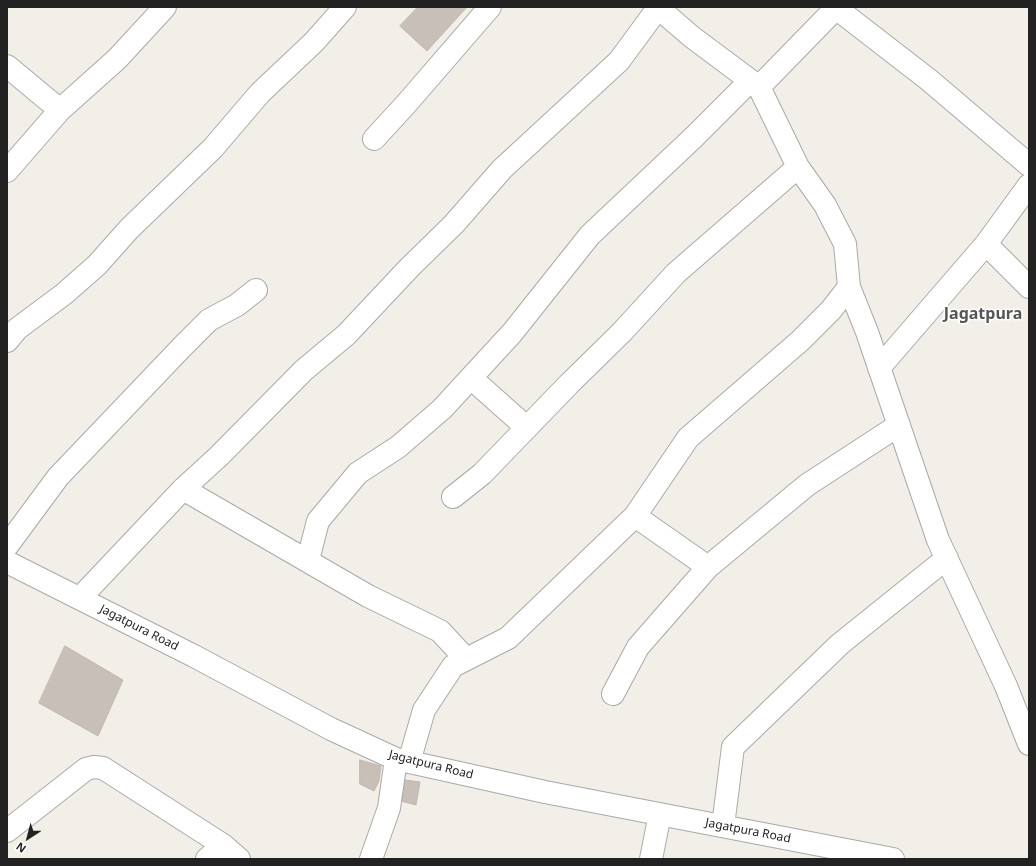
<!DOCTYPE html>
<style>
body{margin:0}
#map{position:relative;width:1036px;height:866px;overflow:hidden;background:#f2efe9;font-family:"Noto Sans",sans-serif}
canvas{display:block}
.frame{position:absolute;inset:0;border:8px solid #222;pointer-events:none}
.north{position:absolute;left:8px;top:818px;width:40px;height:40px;-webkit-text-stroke:3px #fff;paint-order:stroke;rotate:216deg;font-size:11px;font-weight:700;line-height:16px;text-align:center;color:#222}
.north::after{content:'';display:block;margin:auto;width:14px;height:18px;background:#222;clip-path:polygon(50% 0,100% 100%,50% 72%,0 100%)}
</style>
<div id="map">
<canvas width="1036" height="866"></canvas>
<div class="frame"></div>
<div class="north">N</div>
</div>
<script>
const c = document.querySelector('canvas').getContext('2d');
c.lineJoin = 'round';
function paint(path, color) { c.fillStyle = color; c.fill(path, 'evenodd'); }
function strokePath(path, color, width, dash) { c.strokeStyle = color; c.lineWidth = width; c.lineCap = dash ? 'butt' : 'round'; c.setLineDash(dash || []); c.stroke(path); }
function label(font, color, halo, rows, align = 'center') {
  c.font = font + ' "Noto Sans",sans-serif'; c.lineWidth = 3; c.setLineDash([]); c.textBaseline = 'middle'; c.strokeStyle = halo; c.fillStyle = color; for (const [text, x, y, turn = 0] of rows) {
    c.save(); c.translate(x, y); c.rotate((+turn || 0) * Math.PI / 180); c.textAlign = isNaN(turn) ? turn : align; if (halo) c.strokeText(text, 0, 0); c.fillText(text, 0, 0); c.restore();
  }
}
const building = new Path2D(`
 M418 7H467L427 51 400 26Z
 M65 646 123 680 98 736 39 703Z
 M360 760 381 766 379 781 374 791 360 784Z
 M398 779 420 782 416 805 397 800Z`);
paint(building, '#c7bfb8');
strokePath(building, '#c4b6ab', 1);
const minor = new Path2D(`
 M657 7 692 37 759 87 798 167 825 205 845 244 849 287 867 332 938 540 1006 686 1029 744
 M836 8 929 80 1029 165
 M7 66 60 110
 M759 87 837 7
 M374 139 407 103 490 7
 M7 171 60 110 117 59 165 7
 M986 244 1029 185
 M7 341 17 329 64 294 97 265 129 229 213 148 260 93 314 42 345 7
 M879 368 986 244 1029 287
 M471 378 526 427
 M183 489 368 596 440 631 466 659
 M453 497 482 474 569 384 622 332 676 273 798 167
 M635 516 708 567
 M7 546 58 477 182 347 209 320 237 305 256 290
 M308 560 318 521 358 473 398 447 442 409 512 333 590 235 694 137 750 81
 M7 562 194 656 331 729 396 759 545 792 893 859
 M80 598 183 489 219 456 304 370 346 335 410 267 454 224 502 169 619 61 658 8
 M613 694 638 647 708 567 807 485 899 425
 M409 762 424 710 453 666 508 638 635 516 688 438 800 341 831 310 849 287
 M723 826 733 747 840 644 947 558
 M7 831 86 769 94 767 103 768 223 845
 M207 859 223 845 239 859
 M371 859 389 808 396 759
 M651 859 660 814`);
strokePath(minor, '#a9a9a9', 24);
strokePath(minor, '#fff', 22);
label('12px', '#222', '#fff', [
 ["Jagatpura Road",139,628,27],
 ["Jagatpura Road",431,765,14],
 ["Jagatpura Road",748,831,11]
]);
label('bold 16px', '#555', '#fff', [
 ["Jagatpura",983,314]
]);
</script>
